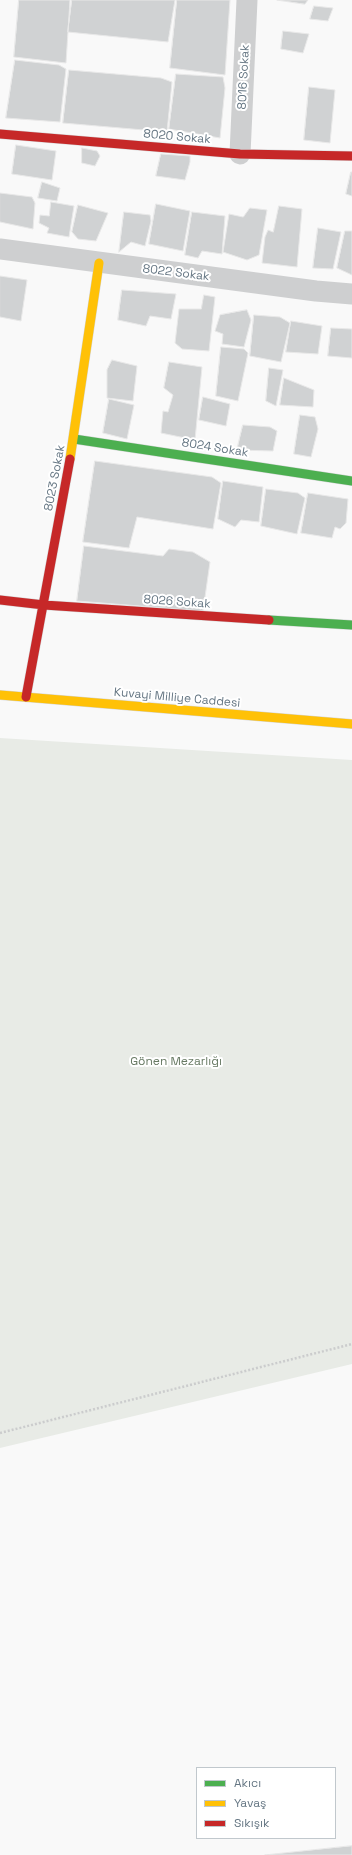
<!DOCTYPE html>
<meta charset="utf-8">
<style>
body{margin:0}
#map{position:relative;width:352px;height:1855px;overflow:hidden;background:#f9f9f9;font-family:"Space Grotesk",sans-serif}
canvas{display:block}
.legend{position:absolute;left:196px;top:1767px;width:140px;height:72px;box-sizing:border-box;background:#fff;border:1px solid #c1c8cd;margin:0;padding:5px 7px;list-style:none;font-size:12px;color:#657683}
.legend li{display:flex;align-items:center;gap:8px;height:20px}
.legend b{width:20px;border:1px solid #c1c8cd}
</style>
<div id="map">
<canvas width="352" height="1855"></canvas>
<ul class="legend">
<li><b style="height:5px;background:#4caf50"></b>Akıcı</li>
<li><b style="height:5px;background:#ffc107"></b>Yavaş</li>
<li><b style="height:5px;background:#c62828"></b>Sıkışık</li>
</ul>
</div>
<script>
const c = document.querySelector('canvas').getContext('2d');
c.lineJoin = 'round';
function paint(path, color) { c.fillStyle = color; c.fill(path, 'evenodd'); }
function strokePath(path, color, width, dash) { c.strokeStyle = color; c.lineWidth = width; c.lineCap = dash ? 'butt' : 'round'; c.setLineDash(dash || []); c.stroke(path); }
function label(font, color, halo, rows, align = 'center') {
  c.font = font + ' "Space Grotesk",sans-serif'; c.lineWidth = 4; c.setLineDash([]); c.textBaseline = 'middle'; c.strokeStyle = halo; c.fillStyle = color; for (const [text, x, y, turn = 0] of rows) {
    c.save(); c.translate(x, y); c.rotate((+turn || 0) * Math.PI / 180); c.textAlign = isNaN(turn) ? turn : align; if (halo) c.strokeText(text, 0, 0); c.fillText(text, 0, 0); c.restore();
  }
}
paint(new Path2D(`
 M0 738 352 760V1364L0 1448Z`), '#e8ebe6');
const building = new Path2D(`
 M19 0H70L66 63 14 57Z
 M72 0H175L168 42 68 32Z
 M177 0H230L225 75 170 68Z
 M277 0H308L305 4Z
 M314 6 333 8 328 21 310 19Z
 M283 31 309 34 303 53 281 49Z
 M15 60 59 65 66 69 60 122 6 118Z
 M69 70 161 78 172 82 167 132 63 123Z
 M176 74 223 77 225 88 220 138 169 129Z
 M309 87 335 90 330 143 304 140Z
 M16 145 56 151 52 180 12 174Z
 M82 148 97 151 100 156 95 166 82 163Z
 M161 154 190 156V162L185 180 156 176Z
 M351 172H352V196L346 194Z
 M42 182 60 188 57 201 38 198Z
 M0 193 32 197 35 203 33 229 0 222Z
 M51 202 74 206 69 237 47 233 49 228 39 223 40 215 49 216Z
 M156 204 190 211 183 251 149 244Z
 M78 205 108 213 96 241 78 239 72 232Z
 M279 206 302 209 297 267 262 263 265 237 268 230 273 232Z
 M250 208 267 210 259 255 247 260 223 252 229 214 243 217Z
 M124 212 150 215 151 221 145 246 131 242 119 252Z
 M192 212 225 216 222 254 202 251 198 258 185 255Z
 M318 228 341 232 333 269 313 268Z
 M345 231H352V275L337 268Z
 M0 276 27 280 21 321 0 317Z
 M122 290 176 294 171 319 150 316 146 326 118 320Z
 M204 295 215 297 209 351 182 349 175 343 179 309H201Z
 M247 310 251 320 244 347 222 344 223 334 215 331 220 315Z
 M254 315 280 317 290 323 281 362 250 356Z
 M291 321 322 326 318 354 286 352Z
 M331 328 352 329V358L328 356Z
 M221 347 244 349 248 353 238 401 216 396Z
 M112 360 137 366 133 401 107 398V370Z
 M169 362 202 367 195 440 161 433 163 411 168 412 173 395 164 388Z
 M269 368 283 370 276 406 266 401Z
 M284 378 314 390 313 407 280 405Z
 M203 397 230 404 226 426 199 420Z
 M109 399 134 405 127 439 103 433Z
 M300 415 315 417 318 429 311 457 294 454Z
 M243 425 270 427 277 431 273 451 237 450Z
 M95 461 212 477 221 483 213 529 137 517 129 548 83 542Z
 M223 481 263 487 259 522 241 520 235 527 218 519Z
 M266 489 298 493 305 498 297 534 261 526Z
 M308 493 348 499 346 523 340 529 335 527 332 538 301 533Z
 M84 546 163 556 169 549 193 552 210 562 203 611 77 601Z
 M352 1846V1855H265Z`);
paint(building, '#d0d2d3');
strokePath(building, '#e8e8e8', 1);
const fast = new Path2D(`
 M74 439 352 481
 M269 620 352 625`);
const slow = new Path2D(`
 M70 459 99 263
 M0 695 352 724`);
const jam = new Path2D(`
 M0 134 240 154 352 156
 M0 600 44 605 269 620
 M26 697 70 459`);
strokePath(fast, '#d5d6d7', 10);
strokePath(slow, '#d5d6d7', 10);
strokePath(jam, '#d5d6d7', 10);
strokePath(new Path2D(`
 M0 1433 352 1344`), '#cbcccd', 2.5, [2, 2]);
strokePath(new Path2D(`
 M240 154 247 0
 M0 249 316 291 352 294`), '#cecfd0', 21);
strokePath(fast, '#4caf50', 9);
strokePath(slow, '#ffc107', 9);
strokePath(jam, '#c62828', 9);
label('12px', '#657683', '#fff', [
 ["8016 Sokak",244,77,-87],
 ["8020 Sokak",177,137,5],
 ["8022 Sokak",176,273,7],
 ["8024 Sokak",215,448,9],
 ["8023 Sokak",55,478,-79],
 ["8026 Sokak",177,602,4],
 ["Kuvayi Milliye Caddesi",177,698,5]
]);
label('12px', '#687a64', '#fff', [
 ["Gönen Mezarlığı",176,1062]
]);
</script>
